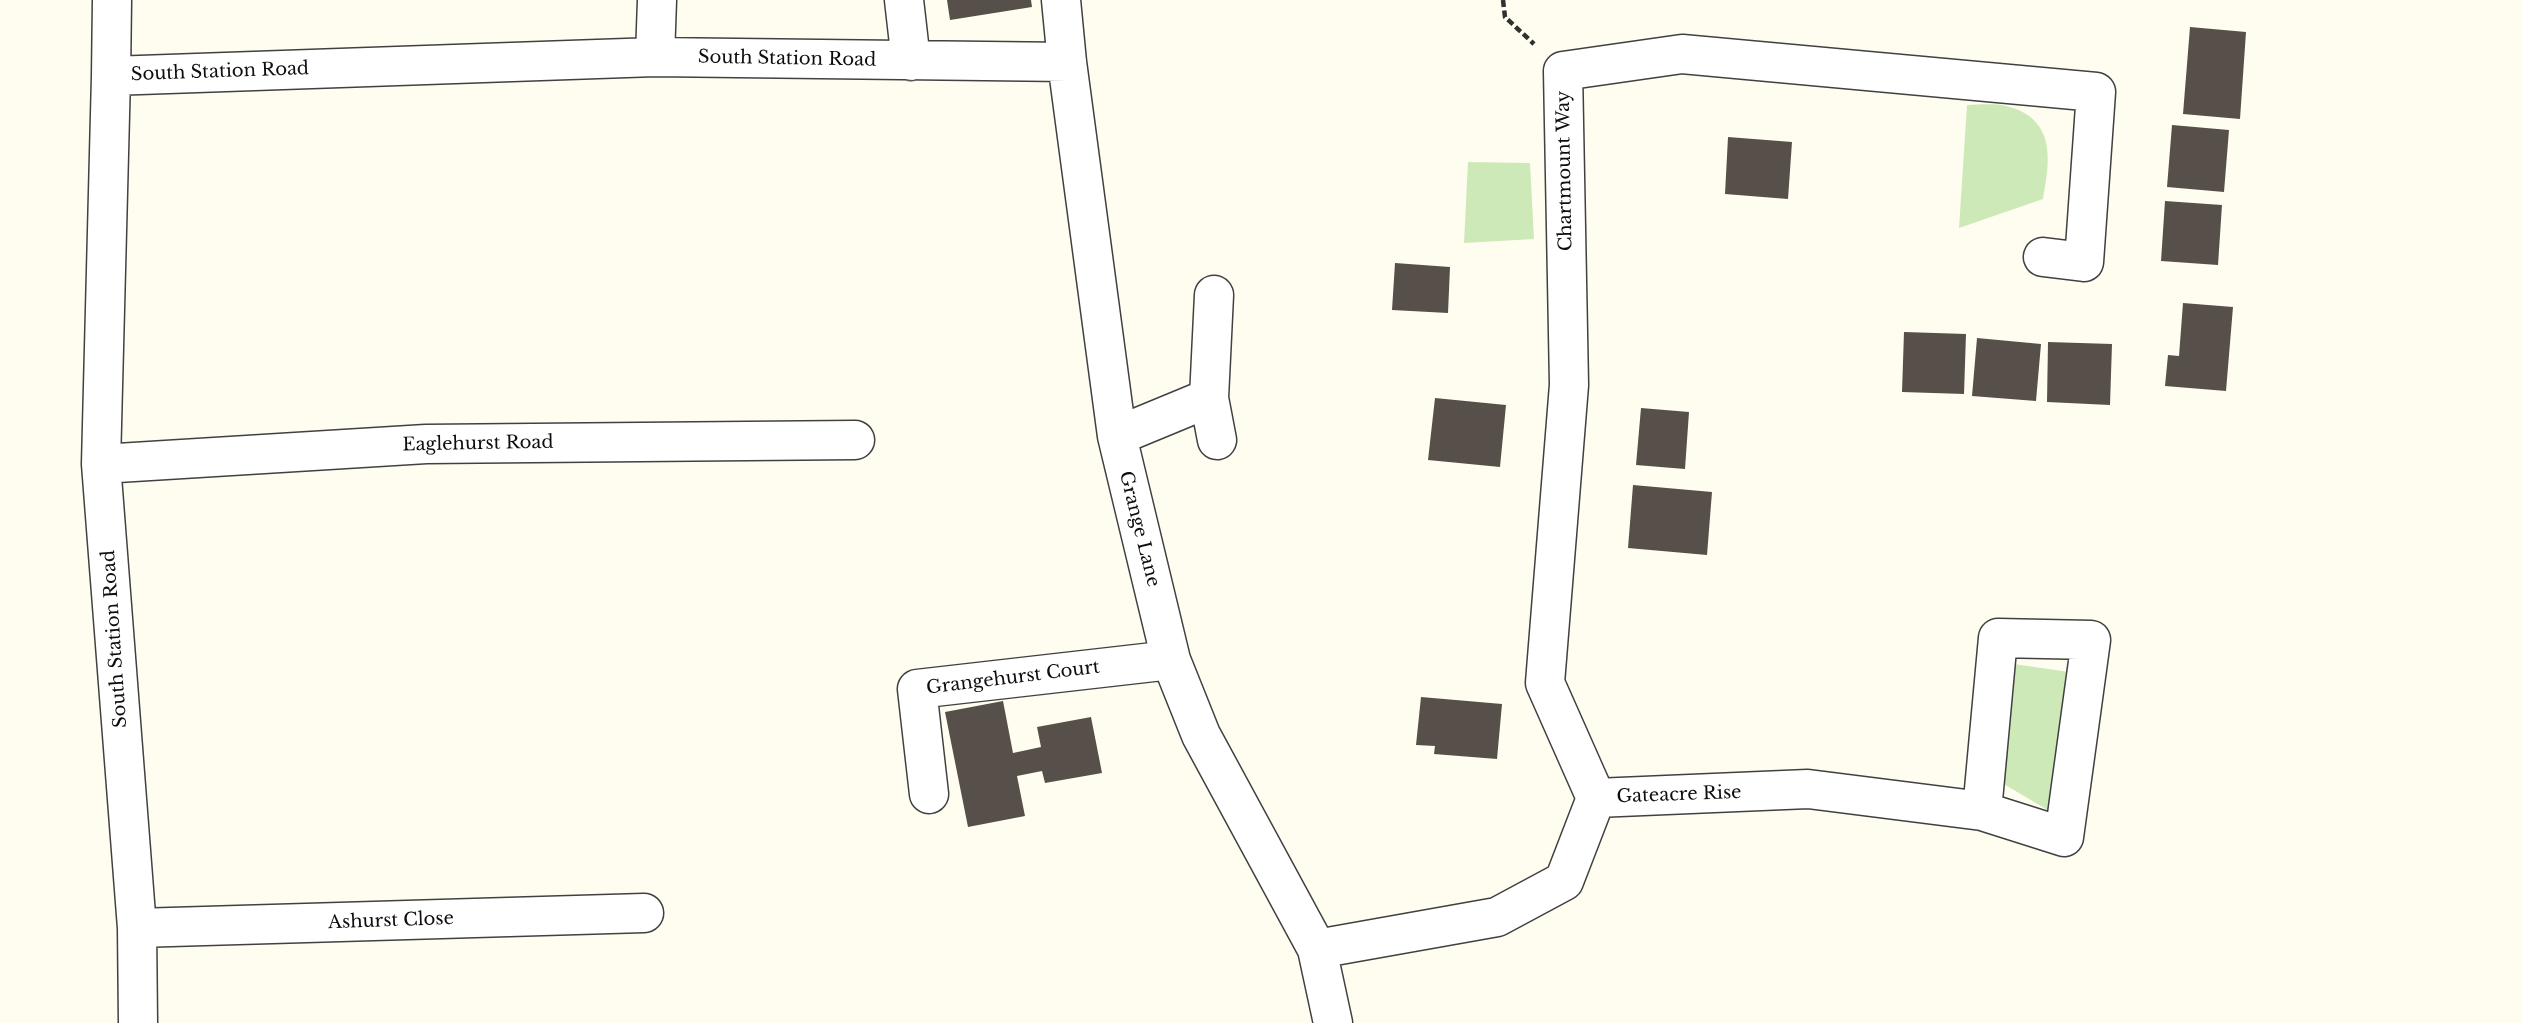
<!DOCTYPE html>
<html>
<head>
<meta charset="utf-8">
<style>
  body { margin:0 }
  canvas { display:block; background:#fffdef }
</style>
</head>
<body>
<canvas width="2522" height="1023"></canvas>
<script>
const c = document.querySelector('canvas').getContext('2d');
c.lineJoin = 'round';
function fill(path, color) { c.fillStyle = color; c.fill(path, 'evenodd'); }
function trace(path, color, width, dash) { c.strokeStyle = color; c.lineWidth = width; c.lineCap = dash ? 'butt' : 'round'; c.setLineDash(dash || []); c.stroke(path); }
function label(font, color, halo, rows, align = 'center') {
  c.font = font + ' "Libre Baskerville",serif'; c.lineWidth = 7; c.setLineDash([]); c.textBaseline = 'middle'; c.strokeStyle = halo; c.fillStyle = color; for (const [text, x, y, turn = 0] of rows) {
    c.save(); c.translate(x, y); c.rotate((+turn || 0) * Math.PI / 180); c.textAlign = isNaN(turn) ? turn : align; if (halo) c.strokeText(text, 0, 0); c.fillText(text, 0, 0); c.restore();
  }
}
const green = new Path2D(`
  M 1967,105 C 1979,105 1994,103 2006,106 C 2055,118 2051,158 2043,199 L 1959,228 Z
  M 1468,162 L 1530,163 L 1534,239 L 1464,243 Z
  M 2014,664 L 2069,672 L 2051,812 L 2002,783 Z`);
const building = new Path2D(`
  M 947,0 L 1031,0 L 1032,7 L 950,20 Z
  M 2190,27 L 2246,32 L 2240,119 L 2183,114 Z
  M 2172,125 L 2229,130 L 2224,192 L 2167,187 Z
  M 1728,137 L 1792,142 L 1788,199 L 1725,194 Z
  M 2165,201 L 2222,205 L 2218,265 L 2161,261 Z
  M 1395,263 L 1450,267 L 1448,313 L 1392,310 Z
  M 2183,303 L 2233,307 L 2226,391 L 2165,386 L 2168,355 L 2179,356 Z
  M 1904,332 L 1966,334 L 1964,394 L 1902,392 Z
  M 1977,338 L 2041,344 L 2036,401 L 1972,396 Z
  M 2048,342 L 2112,344 L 2110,405 L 2047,402 Z
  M 1435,398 L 1506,405 L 1500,467 L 1428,460 Z
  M 1641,408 L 1689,412 L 1685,469 L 1636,465 Z
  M 1633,485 L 1712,492 L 1707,555 L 1628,548 Z
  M 1421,697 L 1502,704 L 1497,759 L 1434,754 L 1435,746 L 1416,745 Z
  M 1003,701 L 1013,753 L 1041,747 L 1037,727 L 1091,717 L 1102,773 L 1045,783 L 1042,771 L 1017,776 L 1025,816 L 968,827 L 945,712 Z`);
const path = new Path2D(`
  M 1503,0 L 1505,17 L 1534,44`);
const minor = new Path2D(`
  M 904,0 L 911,61
  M 1061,0 L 1067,62 L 1117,436 L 1171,660 L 1201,735 L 1317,949 L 1333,1023
  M 655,57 L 657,0
  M 111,76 L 112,0
  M 1214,295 L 1209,398 L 1217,440
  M 1117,436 L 1209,398
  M 101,464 L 426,444 L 855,440
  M 929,794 L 917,689 L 1171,660
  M 1596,798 L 1545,683 L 1569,385 L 1563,71 L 1682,54 L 2096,92 L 2084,262 L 2043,257
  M 137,928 L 644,913
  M 1317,949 L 1497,917 L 1564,881 L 1596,798 L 1808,789 L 1982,811 L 2064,837 L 2091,640 L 1998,638 L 1982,811
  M 138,1023 L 137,928 L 101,464 L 111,76 L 655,57 L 1067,62`);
const streetNames = [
  ["South Station Road",787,59,1],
  ["South Station Road",220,72,-2],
  ["Chartmount Way",1565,171,-91],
  ["Eaglehurst Road",478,444,-1],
  ["Grange Lane",1139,529,76],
  ["South Station Road",115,639,-94],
  ["Grangehurst Court",1013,678,-7],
  ["Gateacre Rise",1679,795,-2],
  ["Ashurst Close",391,921,-2]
];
fill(green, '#cee9b8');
fill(building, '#57504a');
trace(minor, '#414141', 41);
trace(path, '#303030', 4.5, [7, 3.5]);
trace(minor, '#fff', 38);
label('18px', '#0e0e0e', '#fff', streetNames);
</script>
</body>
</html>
